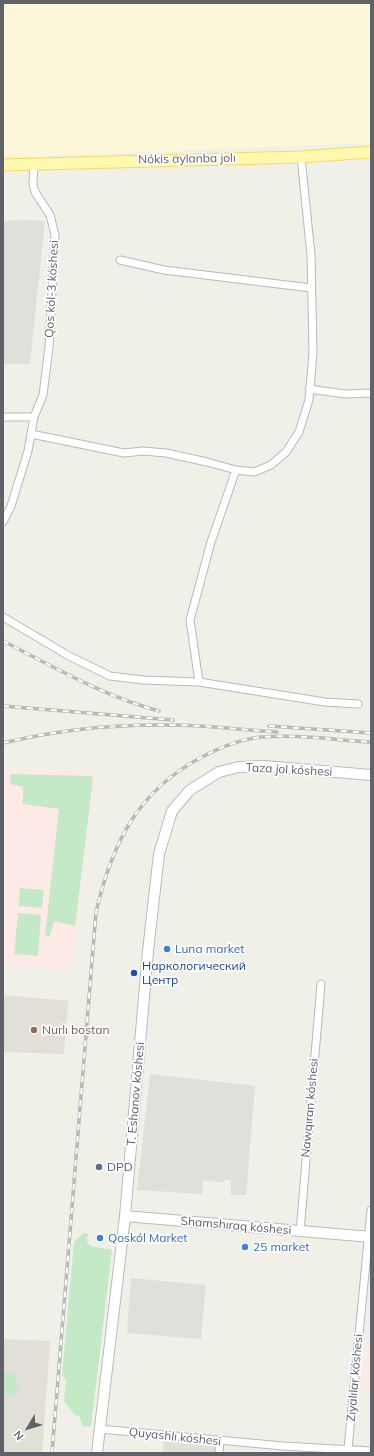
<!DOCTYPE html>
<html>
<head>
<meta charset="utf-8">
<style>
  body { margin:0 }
  #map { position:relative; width:374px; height:1456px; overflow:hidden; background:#f1f0e8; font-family:Mulish,sans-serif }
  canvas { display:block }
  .frame { position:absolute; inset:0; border:4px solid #5f6268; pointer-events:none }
  .north { position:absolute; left:8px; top:1408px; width:40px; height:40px; -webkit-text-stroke:3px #fff; paint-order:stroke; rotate:232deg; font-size:11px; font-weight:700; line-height:16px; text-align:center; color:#5f6268 }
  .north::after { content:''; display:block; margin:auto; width:14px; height:18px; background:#5f6268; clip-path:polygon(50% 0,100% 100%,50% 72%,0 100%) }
</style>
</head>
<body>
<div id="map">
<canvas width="374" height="1456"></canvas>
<div class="frame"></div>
<div class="north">N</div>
</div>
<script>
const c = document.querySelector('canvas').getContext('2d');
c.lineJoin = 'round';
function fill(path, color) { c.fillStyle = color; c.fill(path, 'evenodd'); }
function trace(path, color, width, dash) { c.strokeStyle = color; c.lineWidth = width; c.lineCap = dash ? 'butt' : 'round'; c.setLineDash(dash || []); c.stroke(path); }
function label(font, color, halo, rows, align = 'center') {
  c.font = font + ' Mulish,sans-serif'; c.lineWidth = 3.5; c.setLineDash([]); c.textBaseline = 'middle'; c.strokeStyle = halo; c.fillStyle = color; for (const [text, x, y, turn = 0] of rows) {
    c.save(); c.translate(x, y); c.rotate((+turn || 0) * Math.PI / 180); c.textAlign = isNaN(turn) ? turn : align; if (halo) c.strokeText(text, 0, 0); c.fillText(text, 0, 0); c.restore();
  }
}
const industrial = new Path2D(`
  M 27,220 L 45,221 L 30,364 L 3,364 L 3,221 Z
  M 150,1074 L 255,1086 L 246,1195 L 231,1195 L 231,1180 L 224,1180 L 224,1182 L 203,1181 L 202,1194 L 137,1190 Z
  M 131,1278 L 206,1285 L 201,1339 L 127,1333 Z`);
const education = new Path2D(`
  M 3,995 L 68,1001 L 64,1054 L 3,1052 Z
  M 3,1339 L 50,1341 L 42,1453 L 3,1453 Z
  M 164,1441 L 215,1445 L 215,1453 L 163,1453 Z`);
const medical = new Path2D(`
  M 10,769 L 92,773 L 96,778 L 71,971 L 3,963 L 3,770 Z
  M 371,1313 L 371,1391 L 363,1390 Z`);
const green = new Path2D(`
  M 11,774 L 91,776 L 93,779 L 75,926 L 54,921 L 50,936 L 45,936 L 59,809 L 23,804 L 23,787 L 10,784 Z
  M 20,888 L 44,890 L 42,908 L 19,906 Z
  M 18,913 L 41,915 L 38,956 L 14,954 Z
  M 84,1233 L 88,1234 L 87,1241 L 90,1246 L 112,1250 L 91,1427 L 82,1426 L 80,1417 L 75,1415 L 64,1401 L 66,1380 L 62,1375 L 74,1242 Z
  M 4,1373 L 17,1374 L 16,1395 L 3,1394 Z`);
const sand = new Path2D(`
  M 3,3 L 371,3 L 371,143 L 3,158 Z`);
const street = new Path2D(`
  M 120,260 L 164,270 L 311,288
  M 309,389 L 345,394 L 371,393
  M 3,417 L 34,417
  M 31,434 L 124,453 L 143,451 L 166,453 L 207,462 L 236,470 L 254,472 L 271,465 L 286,452 L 299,432 L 309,400 L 313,353 L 311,255 L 301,157
  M 3,522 L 11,506 L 28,451 L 34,417 L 43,395 L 49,347 L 55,235 L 50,215 L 35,192 L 33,184 L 34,163
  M 3,617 L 69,656 L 110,676 L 143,680 L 199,682 L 325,702 L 358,704
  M 199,682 L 190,620 L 211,542 L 236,470
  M 300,1232 L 321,984
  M 100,1429 L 283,1446 L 371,1451
  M 348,1449 L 371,1210
  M 219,1453 L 220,1441`);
const secondary = new Path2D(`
  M 125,1216 L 371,1237
  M 97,1453 L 125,1216 L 148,951 L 159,854 L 172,811 L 190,790 L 219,772 L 239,767 L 264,766 L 371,775`);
const primary = new Path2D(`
  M 3,165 L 301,157 L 371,152`);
const rail = new Path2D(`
  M 3,641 C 54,667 103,696 159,711
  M 3,706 L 173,720
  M 269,726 L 371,733
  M 3,743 C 57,730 115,724 170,725 C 206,725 242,730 277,732
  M 52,1453 L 96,912 C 112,844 137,791 202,757 C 221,747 240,739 262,737 C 297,734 335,740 371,742`);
const markers = [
  [167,949,4,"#3f7fe0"],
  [134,973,4,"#1a4fb4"],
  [34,1030,4,"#8d6e63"],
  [99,1167,4,"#5c6f8a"],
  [100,1238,4,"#3f7fe0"],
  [245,1247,4,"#3f7fe0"]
];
const streetNames = [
  ["Nókis aylanba jolı",187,159,-1],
  ["Qos kól-3 kóshesi",52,289,-87],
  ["Taza jol kóshesi",289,770,3],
  ["T. Eshanov kóshesi",136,1094,-85],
  ["Nawqıran kóshesi",310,1108,-85],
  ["Shamshıraq kóshesi",236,1226,5],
  ["Zıyalılar kóshesi",355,1378,-85],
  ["Quyashlı kóshesi",175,1437,6]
];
const shopNames = [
  ["Luna market",175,949],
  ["Qoskól Market",108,1238],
  ["25 market",253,1247]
];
const transitNames = [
  ["Наркологический",142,966],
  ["Центр",142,980]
];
const educationNames = [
  ["Nurlı bostan",42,1030]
];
const serviceNames = [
  ["DPD",107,1167]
];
fill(industrial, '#e0dfda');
fill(education, '#e1dfd6');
fill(medical, '#fde9e5');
fill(green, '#c4e9c7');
fill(sand, '#fcf7d8');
trace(street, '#b8b9be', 9);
trace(secondary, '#b9bbc1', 12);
trace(primary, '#f8da5a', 13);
trace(street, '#fff', 7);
trace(secondary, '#fff', 10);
trace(primary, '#fff9af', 11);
trace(rail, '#b8b9b9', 3.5);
trace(rail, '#fff', 2, [6]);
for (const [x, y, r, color] of markers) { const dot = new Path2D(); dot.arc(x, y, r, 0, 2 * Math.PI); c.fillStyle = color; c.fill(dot); trace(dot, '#fff', 1.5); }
label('12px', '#5f6268', '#fff', streetNames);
label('12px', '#366cbe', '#fff', shopNames, 'left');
label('12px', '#164399', '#fff', transitNames, 'left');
label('12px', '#785e54', '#fff', educationNames, 'left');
label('12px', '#4e5e75', '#fff', serviceNames, 'left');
</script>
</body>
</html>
